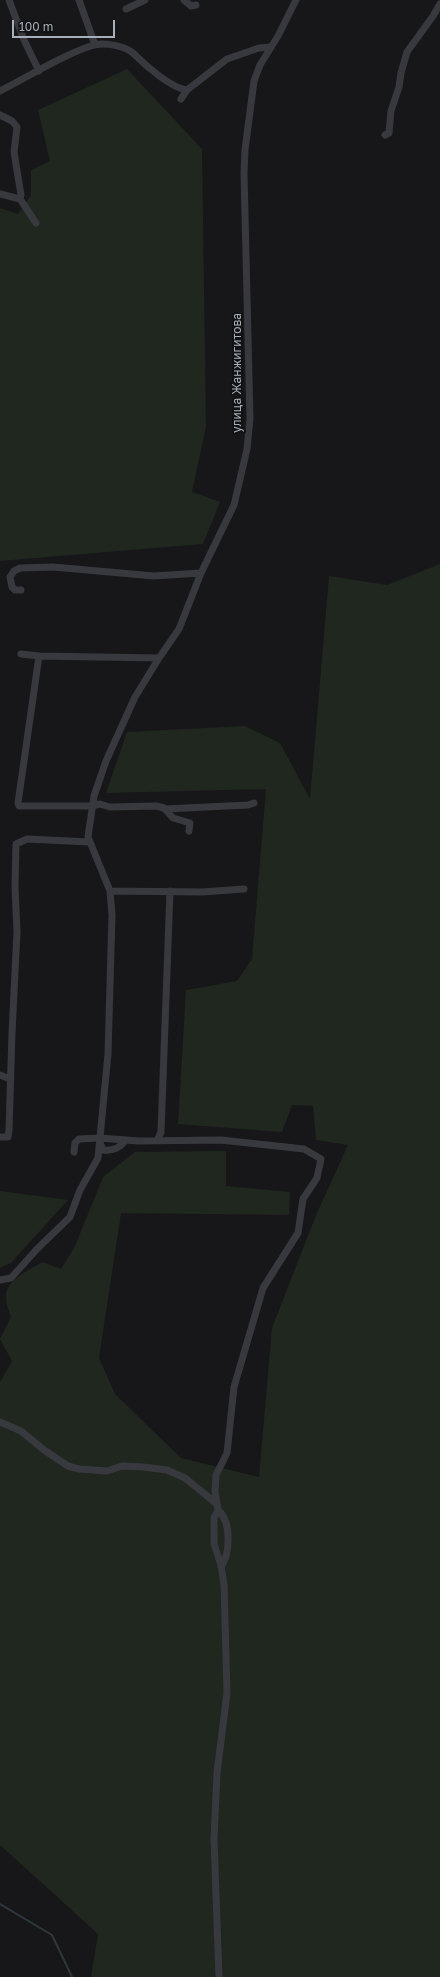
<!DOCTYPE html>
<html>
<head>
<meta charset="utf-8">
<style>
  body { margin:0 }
  #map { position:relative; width:440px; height:1977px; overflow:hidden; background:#171719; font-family:"Golos Text",sans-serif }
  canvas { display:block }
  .scale { position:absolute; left:12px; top:20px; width:103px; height:18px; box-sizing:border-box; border:2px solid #a9afb9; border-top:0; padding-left:5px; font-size:12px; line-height:14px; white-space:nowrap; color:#a9afb9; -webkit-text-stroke:3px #121214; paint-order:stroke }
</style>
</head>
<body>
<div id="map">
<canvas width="440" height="1977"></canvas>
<div class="scale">100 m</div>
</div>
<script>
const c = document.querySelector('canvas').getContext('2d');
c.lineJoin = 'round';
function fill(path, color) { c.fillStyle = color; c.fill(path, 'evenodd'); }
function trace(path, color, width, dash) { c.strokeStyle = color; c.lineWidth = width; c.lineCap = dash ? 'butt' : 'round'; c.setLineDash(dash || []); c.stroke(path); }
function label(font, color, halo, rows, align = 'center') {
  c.font = font + ' "Golos Text",sans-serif'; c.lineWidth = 4; c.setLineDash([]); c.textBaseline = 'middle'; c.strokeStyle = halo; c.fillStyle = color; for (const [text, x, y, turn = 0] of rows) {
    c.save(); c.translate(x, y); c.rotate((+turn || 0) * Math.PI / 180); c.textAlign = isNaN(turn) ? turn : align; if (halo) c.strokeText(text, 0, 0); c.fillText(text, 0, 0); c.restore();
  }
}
const green = new Path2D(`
  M 127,69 L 202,149 L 206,427 L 192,492 L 220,502 L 203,544 L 0,561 L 0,208 L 18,214 L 31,195 L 31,170 L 50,161 L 38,110 Z
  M 440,564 L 440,1977 L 91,1977 L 98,1934 L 0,1845 L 0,1382 L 12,1361 L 0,1339 L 11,1317 C 9,1311 6,1304 6,1298 C 4,1281 30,1269 43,1262 L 61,1269 L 75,1246 L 103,1177 L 135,1152 L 226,1151 L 226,1186 L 290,1192 L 289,1215 L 121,1213 L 99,1358 L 115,1394 L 181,1458 L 259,1477 L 272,1328 L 316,1215 L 348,1145 L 316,1140 L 313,1106 L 292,1105 L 282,1132 L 178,1124 L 186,990 L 237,981 L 252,959 L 266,789 L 106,793 L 127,732 L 245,726 L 280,743 L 310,799 L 329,576 L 387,585 Z
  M 0,1191 L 68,1200 L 11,1263 L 0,1268 Z`);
const stream = new Path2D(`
  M 0,1904 L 52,1935 L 72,1977`);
const minor = new Path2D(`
  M 9,0 L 24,40 L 39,71
  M 79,0 L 95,45
  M 184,0 L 191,6 L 196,5
  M 126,9 L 145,0
  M 0,91 C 28,77 64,54 94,45 C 105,42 126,46 134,54 C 146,66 171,88 187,90 L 227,59 L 259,48 L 271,47
  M 181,99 L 187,90
  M 0,115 L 12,121 L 17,127 L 14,152 L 21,195 L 20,199 L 0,194
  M 385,135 L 389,133 L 391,111 L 399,87 L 401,73 L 407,52 L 433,16 L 440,4
  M 20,199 L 36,223
  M 21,590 L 15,590 L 12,587 L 10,577 L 14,571 L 20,568 L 53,567 L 154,576 L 201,573
  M 21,654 L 39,656
  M 159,658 L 39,656 L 18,803 L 19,806 L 92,806 L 100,804 L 110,807 L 156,806 L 164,808 L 173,818 L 190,823 L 189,831
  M 165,809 L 248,805 L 254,803
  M 110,891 L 202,892 L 244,889
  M 0,1075 L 10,1079
  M 0,1137 L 8,1137 L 9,1130 L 12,1033 L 17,932 L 15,887 L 16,844 L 27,839 L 89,842
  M 157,1141 L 161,1132 L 170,891
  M 100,1143 L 103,1150 C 112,1151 119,1149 125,1141
  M 74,1152 L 75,1143 L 79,1139 L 100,1138 L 139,1141 L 221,1140 L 304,1149 L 321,1159 L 317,1178 L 303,1199 L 298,1233 L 263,1288 L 234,1387 L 227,1453 L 216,1475 L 215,1491 L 218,1510 L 214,1518 L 214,1544 L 221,1565 L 224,1585 L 227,1693 L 217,1773 L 214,1839 L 219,1977
  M 0,1280 L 11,1278 L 37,1249 L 70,1217 L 80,1190 L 98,1158 L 108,1054 L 112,915 L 110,891 L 88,837 L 94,796 L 106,761 L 135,697 L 159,658 L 179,629 L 201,573 L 234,505 L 247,449 L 250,419 L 244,173 L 245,150 L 254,81 L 260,65 L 278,36 L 296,0
  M 0,1422 L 21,1431 L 44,1450 L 68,1466 L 79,1469 L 107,1471 L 122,1466 L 143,1467 L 167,1470 L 185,1478 L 217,1504
  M 218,1510 C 232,1522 230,1554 221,1567`);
const streetNames = [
  ["улица Жанжигитова",237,373,-90]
];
fill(green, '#1f271f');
trace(stream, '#2d373d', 2);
trace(minor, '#38393e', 7);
label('12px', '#a9afb9', '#121214', streetNames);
</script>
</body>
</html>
